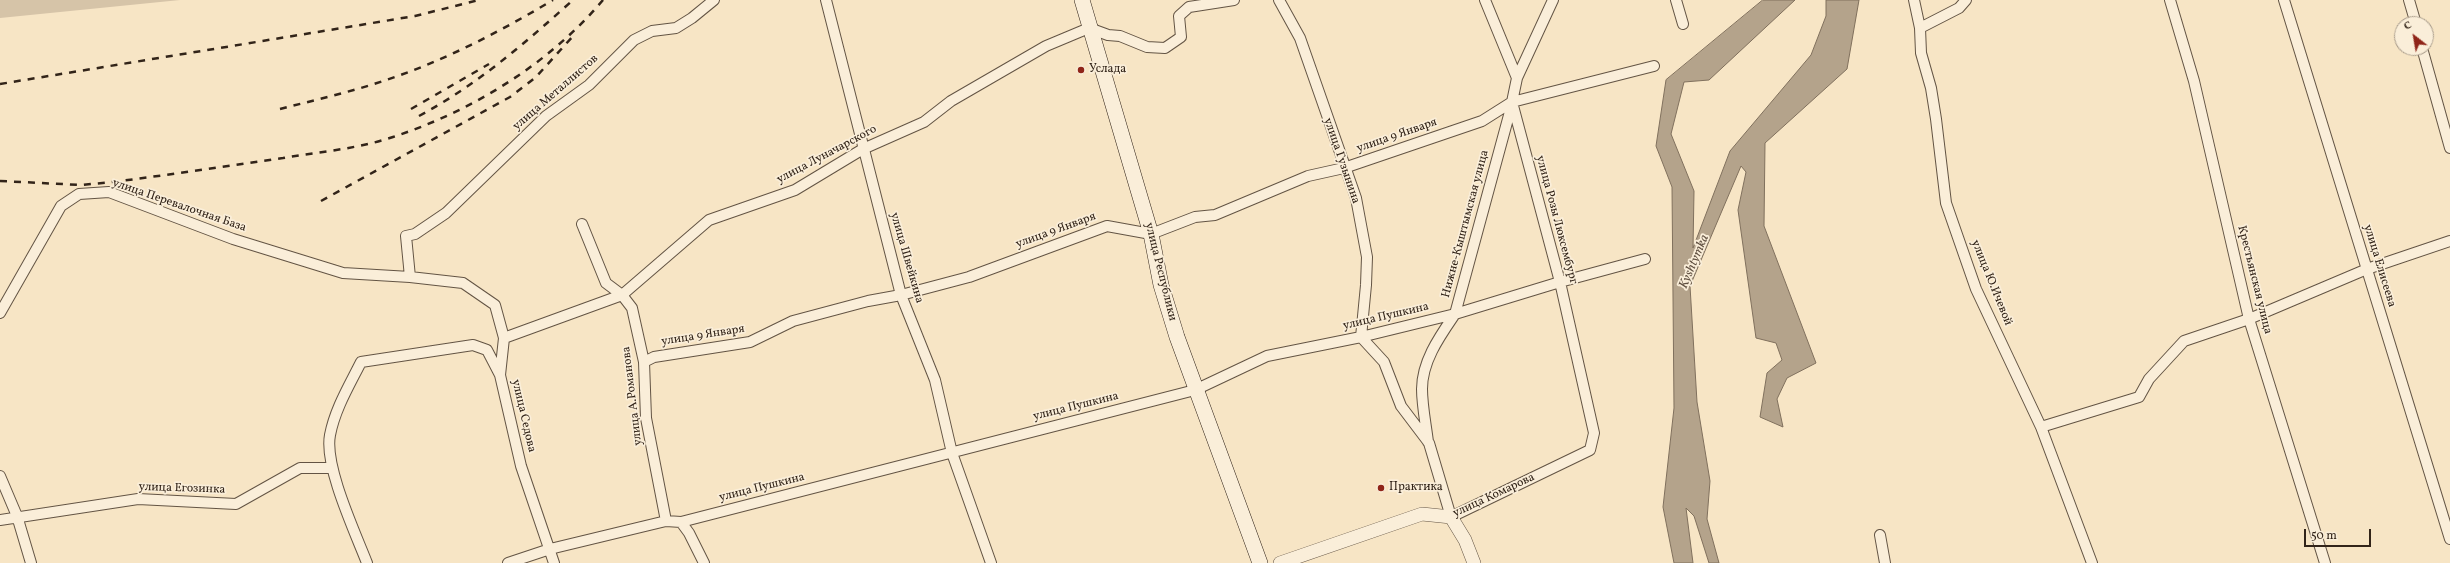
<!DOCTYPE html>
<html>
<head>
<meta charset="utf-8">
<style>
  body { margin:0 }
  #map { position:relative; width:2450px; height:563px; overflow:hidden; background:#f7e5c5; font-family:Vollkorn,serif }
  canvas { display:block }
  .north { position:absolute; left:2394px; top:16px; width:40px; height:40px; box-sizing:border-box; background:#faeed9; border:1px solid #aa9d8c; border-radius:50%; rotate:329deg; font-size:11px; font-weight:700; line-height:16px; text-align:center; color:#322419 }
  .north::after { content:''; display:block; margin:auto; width:14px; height:18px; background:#8f2418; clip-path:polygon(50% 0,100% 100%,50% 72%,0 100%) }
  .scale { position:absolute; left:2304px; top:529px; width:67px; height:18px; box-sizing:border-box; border:2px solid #322419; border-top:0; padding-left:5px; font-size:12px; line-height:14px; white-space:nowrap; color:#322419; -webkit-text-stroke:3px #faeed9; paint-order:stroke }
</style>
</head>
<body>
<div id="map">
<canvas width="2450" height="563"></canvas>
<div class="north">С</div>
<div class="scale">50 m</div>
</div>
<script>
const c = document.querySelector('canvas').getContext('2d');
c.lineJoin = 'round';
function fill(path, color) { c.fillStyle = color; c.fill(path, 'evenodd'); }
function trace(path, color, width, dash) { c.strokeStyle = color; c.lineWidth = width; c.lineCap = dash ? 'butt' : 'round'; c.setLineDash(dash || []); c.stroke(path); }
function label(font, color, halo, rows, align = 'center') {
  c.font = font + ' Vollkorn,serif'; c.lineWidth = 3.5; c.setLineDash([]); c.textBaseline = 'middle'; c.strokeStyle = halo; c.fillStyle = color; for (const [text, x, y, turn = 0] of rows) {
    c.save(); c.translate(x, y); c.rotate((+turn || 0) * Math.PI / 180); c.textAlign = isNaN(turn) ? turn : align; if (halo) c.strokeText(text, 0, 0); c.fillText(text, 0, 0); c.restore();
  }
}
const green = new Path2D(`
  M 0,0 L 180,0 L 0,18 Z`);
const water = new Path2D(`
  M 1763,0 L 1795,0 L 1709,80 L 1684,82 L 1671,134 L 1694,191 L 1693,248 L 1730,151 L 1811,55 L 1826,16 L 1826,0 L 1859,0 L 1847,69 L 1765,143 L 1764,226 L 1816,363 L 1787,378 L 1777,399 L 1783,427 L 1760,417 L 1767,373 L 1782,360 L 1776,343 L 1756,338 L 1738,210 L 1746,172 L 1741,166 L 1690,286 L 1697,402 L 1710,481 L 1707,519 L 1719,563 L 1709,563 L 1694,516 L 1686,508 L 1693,563 L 1674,563 L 1663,507 L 1674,408 L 1672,187 L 1656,146 L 1666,80 Z`);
const minor = new Path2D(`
  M 826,0 L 901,295 L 935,380 L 952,453 L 991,563
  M 1279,0 L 1300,38 L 1356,198 L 1367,257 L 1366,285 L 1361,337 L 1384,362 L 1401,406 L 1429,443 L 1451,517 L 1590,450 L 1594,433 L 1560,282 L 1512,102 L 1517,78 L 1485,0
  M 1676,0 L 1683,24
  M 1914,0 L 1920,28 L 1921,53 L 1931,88 L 1936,119 L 1946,203 L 1976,289 L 2041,427 L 2092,563
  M 2170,0 L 2194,81 L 2249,319 L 2325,563
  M 2284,0 L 2450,539
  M 2409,0 L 2416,24
  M 1920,28 L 1959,8 L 1966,0
  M 2422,48 L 2450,148
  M 1517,78 L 1553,0
  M 582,224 L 606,283 L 622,295 L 632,308 L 644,362 L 646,418 L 666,521
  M 0,313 L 61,206 L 79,194 L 109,192 L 233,239 L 343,273 L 410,277
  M 504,338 L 622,295 L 709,220 L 795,190 L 863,149 L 924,122 L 951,101 L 1046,46 L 1089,28 L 1108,35 L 1120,36 L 1147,47 L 1165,48 L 1181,37 L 1179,16 L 1189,7 L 1234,0
  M 644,362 L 654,357 L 750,342 L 793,321 L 868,301 L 901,295 L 969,277 L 1107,226 L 1151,234 L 1195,217 L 1215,215 L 1308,176 L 1344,168 L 1482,121 L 1512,102 L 1654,66
  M 2041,427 L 2139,397 L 2149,379 L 2184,341 L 2249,319 L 2367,269 L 2450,241
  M 1428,442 C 1426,425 1422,406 1422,389 C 1422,361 1440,336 1455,314 L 1512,104
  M 0,476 L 17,516 L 31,563
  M 0,520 L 138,499 L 236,504 L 300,468 L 332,468
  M 681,522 L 689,533 L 704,563
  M 1880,535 L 1885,563
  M 367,563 C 355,532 324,466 330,435 C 335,409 349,386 361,362 L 473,345 L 487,350 L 500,375
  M 508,563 L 550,549 L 666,521 L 681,522 L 1195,390 L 1267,356 L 1361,337 L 1455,314 L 1560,282 L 1645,259
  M 554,563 L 521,466 L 500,375 L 504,338 L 495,305 L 463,283 L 410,277 L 406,236 L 415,234 L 446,213 L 546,116 L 589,85 L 634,40 L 652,31 L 676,28 L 692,18 L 714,0`);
const tertiary = new Path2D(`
  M 1280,563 L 1422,514 L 1451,517 L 1465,540 L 1474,563`);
const secondary = new Path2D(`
  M 1082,0 L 1151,234 L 1161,285 L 1177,337 L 1260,563`);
const rail = new Path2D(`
  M 0,84 L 415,16 L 479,0
  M 280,109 C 315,100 351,92 386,80 C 444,61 501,31 553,0
  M 411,109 L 489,64
  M 419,116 C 477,85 525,43 573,0
  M 0,181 L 82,185 L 112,182 C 169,175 226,166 283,158 C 319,152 357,149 393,137 C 472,111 549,64 603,0
  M 321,201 L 510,97 L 536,77 L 574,35`);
const markers = [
  [1081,70,4,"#8f2418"],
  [1381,488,4,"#8f2418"]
];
const poiNames = [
  ["Услада",1089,70],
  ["Практика",1389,488]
];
const streetNames = [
  ["улица Металлистов",556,93,-41],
  ["улица 9 Января",1397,136,-19],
  ["улица Луначарского",827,155,-28],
  ["улица Гузынина",1341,161,71],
  ["улица Перевалочная База",179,206,19],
  ["улица Розы Люксембург",1556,220,75],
  ["Нижне-Кыштымская улица",1466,224,-75],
  ["улица 9 Января",1056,231,-20],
  ["улица Швейкина",906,258,74],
  ["улица Елисеева",2379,266,73],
  ["улица Республики",1160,272,76],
  ["Крестьянская улица",2254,280,76],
  ["улица Ю.Ичевой",1991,283,68],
  ["улица Пушкина",1386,317,-13],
  ["улица 9 Января",703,336,-9],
  ["улица А.Романова",633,396,-97],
  ["улица Пушкина",1076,407,-14],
  ["улица Седова",523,416,77],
  ["улица Пушкина",762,488,-14],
  ["улица Егозинка",182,489,2],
  ["улица Комарова",1494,496,-25]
];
const waterNames = [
  ["Kyshtymka",1695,262,-67]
];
fill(green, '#d6c4a8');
fill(water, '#b4a38b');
trace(water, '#80705d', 1);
trace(minor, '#635444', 12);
trace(tertiary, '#635444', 14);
trace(secondary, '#322419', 16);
trace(minor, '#faeed9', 10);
trace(tertiary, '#faeed9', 13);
trace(secondary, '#faeed9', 15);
trace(rail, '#322419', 2.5, [7, 7]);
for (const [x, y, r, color] of markers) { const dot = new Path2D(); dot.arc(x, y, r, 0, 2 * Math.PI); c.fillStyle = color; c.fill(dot); trace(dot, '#faeed9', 1.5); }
label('12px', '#322419', '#faeed9', poiNames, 'left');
label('12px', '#322419', '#faeed9', streetNames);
label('italic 13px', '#605041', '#faeed9', waterNames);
</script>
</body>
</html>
